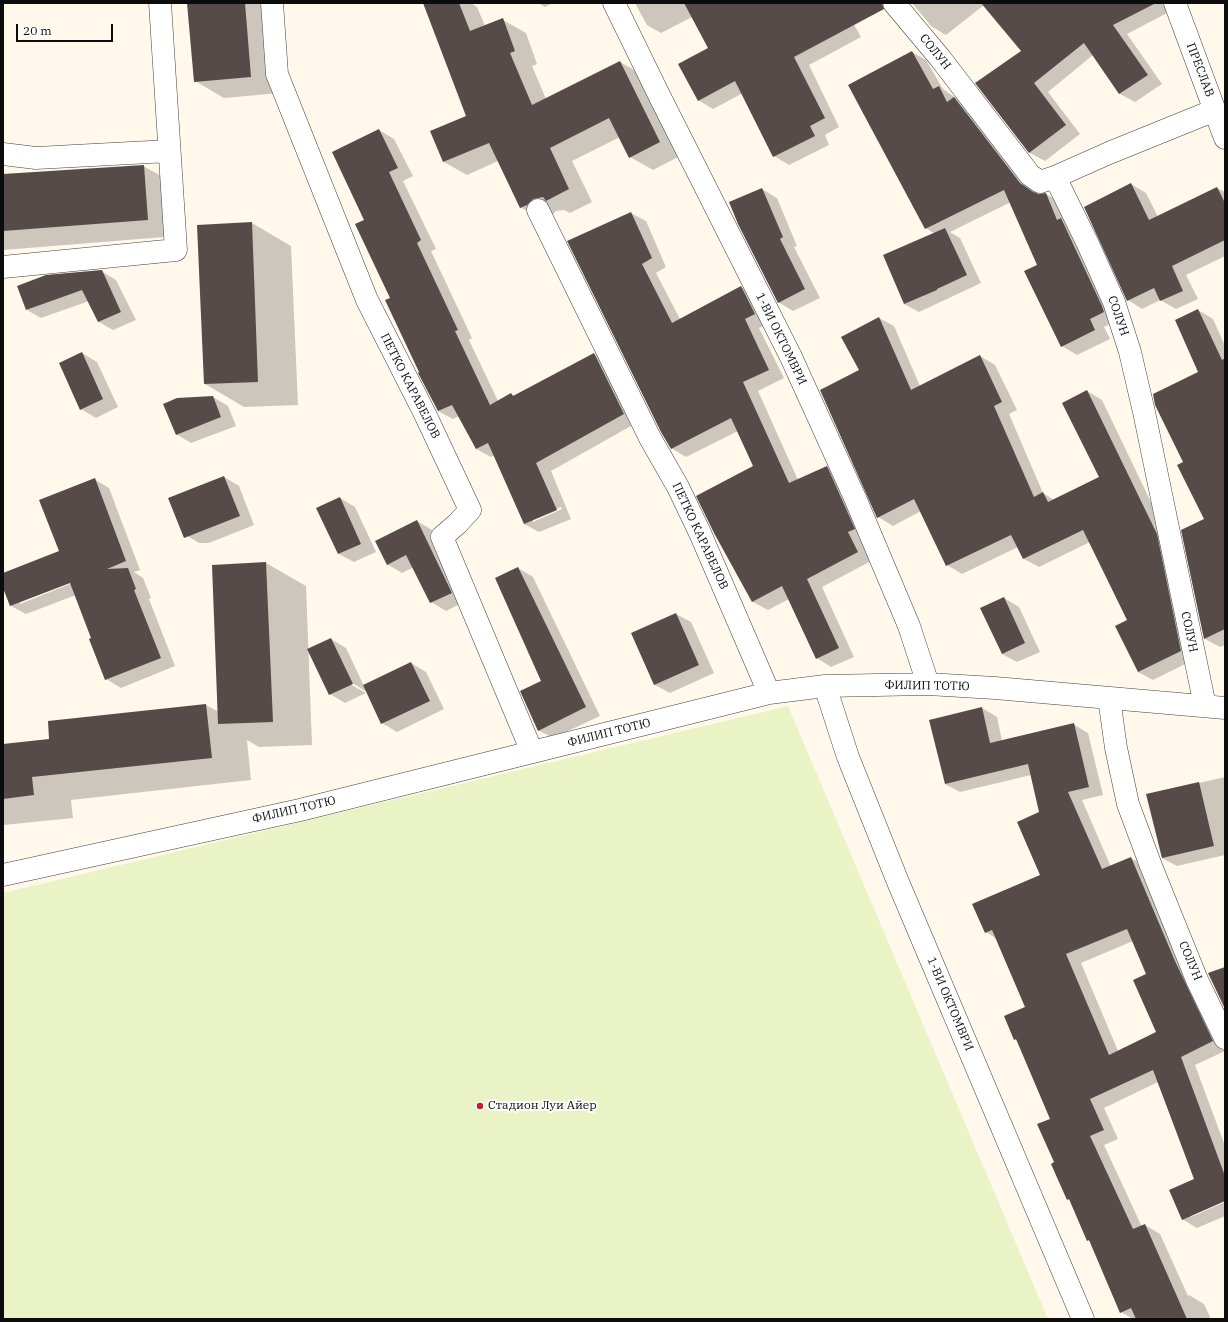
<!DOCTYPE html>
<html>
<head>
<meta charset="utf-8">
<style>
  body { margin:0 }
  #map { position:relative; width:1228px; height:1322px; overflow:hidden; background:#fff8eb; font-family:"IBM Plex Serif",serif }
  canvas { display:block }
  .frame { position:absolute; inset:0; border:4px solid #0c0c0c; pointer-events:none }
  .scale { position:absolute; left:16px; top:24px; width:97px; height:18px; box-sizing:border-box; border:2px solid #0c0c0c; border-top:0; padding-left:5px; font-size:12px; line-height:14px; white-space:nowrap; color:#0c0c0c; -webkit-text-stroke:3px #fff; paint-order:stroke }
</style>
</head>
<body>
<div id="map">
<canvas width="1228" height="1322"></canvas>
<div class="frame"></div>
<div class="scale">20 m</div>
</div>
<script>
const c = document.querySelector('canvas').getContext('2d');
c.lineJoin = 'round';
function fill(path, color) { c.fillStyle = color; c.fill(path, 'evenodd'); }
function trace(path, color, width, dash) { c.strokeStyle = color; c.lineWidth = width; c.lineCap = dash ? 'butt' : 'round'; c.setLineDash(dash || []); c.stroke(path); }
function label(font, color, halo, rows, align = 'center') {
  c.font = font + ' "IBM Plex Serif",serif'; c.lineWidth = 4; c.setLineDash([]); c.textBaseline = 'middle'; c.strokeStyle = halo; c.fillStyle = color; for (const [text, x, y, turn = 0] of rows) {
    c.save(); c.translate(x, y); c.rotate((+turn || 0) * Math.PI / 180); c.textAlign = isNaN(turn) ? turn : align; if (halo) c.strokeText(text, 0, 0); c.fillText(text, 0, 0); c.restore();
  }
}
const pitch = new Path2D(`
  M 788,706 L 1048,1319 L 3,1319 L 3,893 Z`);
const shadow = new Path2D(`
  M 188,3 L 272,3 L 280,93 L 224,98 L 195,81 Z
  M 429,3 L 471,3 L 477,7 L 485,26 L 503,20 L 526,33 L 537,64 L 532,66 L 546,99 L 620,62 L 643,75 L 682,155 L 653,170 L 630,157 L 620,137 L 572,161 L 592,202 L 570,213 L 564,210 L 556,211 L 550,217 L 543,220 L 520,207 L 498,161 L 467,175 L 444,162 L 467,116 Z
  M 538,3 L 553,3 L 545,7 Z
  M 635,3 L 842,3 L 861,37 L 809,65 L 839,127 L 825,135 L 829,145 L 789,165 L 774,156 L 743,93 L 713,109 L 698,100 L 709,48 L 692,17 L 661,33 L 647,25 Z
  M 912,3 L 1164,3 L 1169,12 L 1127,34 L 1162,84 L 1135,102 L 1120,94 L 1093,55 L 1048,92 L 1080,134 L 1045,161 L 1030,153 L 976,83 L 1023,51 L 984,5 L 946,35 L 931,26 Z
  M 912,52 L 926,60 L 943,89 L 969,107 L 1038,195 L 1046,194 L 1061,203 L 1118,320 L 1104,327 L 1110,339 L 1077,355 L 1062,346 L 1038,265 L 1011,202 L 950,232 L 960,238 L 981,283 L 919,312 L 904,304 L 935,234 L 926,228 Z
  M 379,130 L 394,139 L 413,176 L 403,181 L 436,249 L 431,251 L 472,338 L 469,340 L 498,401 L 511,394 L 515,396 L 594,354 L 609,363 L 638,422 L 551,471 L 571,519 L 539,532 L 524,524 L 495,455 L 491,457 L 476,449 L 459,416 L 453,419 L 438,411 L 421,373 L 391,299 L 365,220 ZM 561,507 L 562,509 L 533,522 L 533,519 Z
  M 143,166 L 172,182 L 177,236 L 3,250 L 3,175 Z
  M 1131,184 L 1146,193 L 1158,217 L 1217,188 L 1225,192 L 1225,256 L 1186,275 L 1198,299 L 1176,309 L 1160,300 L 1142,309 L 1128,300 Z
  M 762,189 L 777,198 L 797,246 L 794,247 L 820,298 L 793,311 L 778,302 Z
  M 631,213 L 646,221 L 666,267 L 656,273 L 680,319 L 741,287 L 756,295 L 770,323 L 759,328 L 784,378 L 758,391 L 798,480 L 827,467 L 842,476 L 873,560 L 822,587 L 854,657 L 831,667 L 817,658 L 789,599 L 768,610 L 753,602 L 715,533 L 755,466 L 738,431 L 686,457 L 671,448 Z
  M 252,223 L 291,246 L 298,405 L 244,407 L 205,384 Z
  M 101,271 L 116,280 L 136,320 L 113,330 L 99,322 L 89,301 L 41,318 L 27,310 Z
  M 1198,310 L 1213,319 L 1225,346 L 1225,645 L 1220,647 L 1205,639 L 1182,531 L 1205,520 L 1184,462 L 1200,372 Z
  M 879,318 L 894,326 L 920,386 L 980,356 L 995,365 L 1017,410 L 1009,414 L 1043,493 L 1054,500 L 1100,478 L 1087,391 L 1102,400 L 1171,544 L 1195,659 L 1153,680 L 1138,672 L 1128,621 L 1090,542 L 1039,567 L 1024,559 L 1018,547 L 962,574 L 947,565 L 921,511 L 893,526 L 878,517 L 861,370 Z
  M 82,353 L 97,362 L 118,407 L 96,418 L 81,409 Z
  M 213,397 L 228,406 L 236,426 L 191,443 L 176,434 Z
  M 224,477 L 239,486 L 254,525 L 209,543 L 199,543 L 184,534 Z
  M 94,479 L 109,488 L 140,570 L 134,572 L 143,578 L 151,598 L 149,599 L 175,666 L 121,688 L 106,679 L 92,639 L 76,595 L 26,614 L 11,606 L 3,585 L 3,574 L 60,552 ZM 74,580 L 75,582 L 20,604 L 20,602 Z
  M 340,498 L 355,507 L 376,552 L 354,562 L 339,554 L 318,508 Z
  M 417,521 L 432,530 L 466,601 L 446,611 L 431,602 L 414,567 L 402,573 L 387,564 Z
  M 266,563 L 306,586 L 312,745 L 259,747 L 247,740 L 251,780 L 71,800 L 73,818 L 3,825 L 3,745 L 51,740 L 206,705 L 219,712 L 213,566 Z
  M 518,568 L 533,577 L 600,716 L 553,738 L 538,730 L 542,682 Z
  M 1004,598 L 1019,607 L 1040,652 L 1017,662 L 1002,654 Z
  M 676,614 L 691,622 L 714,673 L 670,693 L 655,685 L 632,634 Z
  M 331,639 L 346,648 L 364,686 L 411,663 L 426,672 L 444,709 L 397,732 L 382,723 L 367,692 L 349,681 L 348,683 L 366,693 L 345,703 L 330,694 Z
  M 982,708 L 997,717 L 1002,741 L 1073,724 L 1088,733 L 1103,795 L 1082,800 L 1111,867 L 1131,858 L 1146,867 L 1225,1046 L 1225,1051 L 1195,1065 L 1225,1146 L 1225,1200 L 1191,1215 L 1191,1217 L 1225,1202 L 1225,1216 L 1197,1228 L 1182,1219 L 1195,1180 L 1158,1082 L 1104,1108 L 1118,1139 L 1104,1145 L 1142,1227 L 1145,1225 L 1160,1234 L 1188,1296 L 1189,1295 L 1204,1304 L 1211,1319 L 1133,1319 L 1121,1312 L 1091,1242 L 1088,1240 L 1071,1201 L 1068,1199 L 1055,1163 L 1052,1119 L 1018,1041 L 1014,1039 L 1027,1008 L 997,939 L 986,932 L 1041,875 L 1041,813 L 1031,775 L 960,792 L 945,784 ZM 1133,941 L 1147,975 L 1158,1033 L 1118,1051 L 1081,963 Z
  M 1225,777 L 1225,855 L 1177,866 L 1162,858 L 1147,795 Z`);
const building = new Path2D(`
  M 187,3 L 245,3 L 251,77 L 194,82 Z
  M 423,3 L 459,3 L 470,31 L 503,18 L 515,51 L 510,53 L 532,105 L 620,61 L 660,142 L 629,158 L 609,118 L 550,148 L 569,189 L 546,201 L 543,197 L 533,199 L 527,205 L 520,208 L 489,143 L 443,162 L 430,131 L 466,116 Z
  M 684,3 L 882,3 L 884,9 L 794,57 L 825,118 L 810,126 L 815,136 L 773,157 L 735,81 L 698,101 L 678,64 L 708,48 Z
  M 981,3 L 1156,3 L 1113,25 L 1148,75 L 1119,94 L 1084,43 L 1034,83 L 1066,125 L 1029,153 L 975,83 L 1021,51 Z
  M 912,51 L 933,89 L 939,86 L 947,102 L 954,97 L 1020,183 L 1033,192 L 1039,194 L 1046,193 L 1057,220 L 1061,218 L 1102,306 L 1104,312 L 1090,319 L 1095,330 L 1061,347 L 1024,271 L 1037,265 L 1004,190 L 925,229 L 848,85 Z
  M 379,129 L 398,168 L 389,172 L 421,240 L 417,243 L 458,330 L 455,331 L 490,405 L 511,393 L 513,396 L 594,353 L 624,414 L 536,463 L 557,510 L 524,524 L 488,443 L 476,449 L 452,405 L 438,411 L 418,373 L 419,372 L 385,300 L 390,298 L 355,224 L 364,220 L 332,152 Z
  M 144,165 L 148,220 L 3,231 L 3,174 Z
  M 1131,183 L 1149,220 L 1217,187 L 1225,203 L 1225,240 L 1172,266 L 1183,291 L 1160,301 L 1154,288 L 1127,301 L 1084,207 Z
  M 762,188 L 783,237 L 780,239 L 805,289 L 778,303 L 738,224 L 729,202 Z
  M 631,212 L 652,258 L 642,264 L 672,323 L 741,286 L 755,314 L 745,319 L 769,370 L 743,382 L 789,483 L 827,466 L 855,529 L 848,532 L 858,552 L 807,579 L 839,648 L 816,659 L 782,586 L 752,602 L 714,533 L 696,496 L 753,466 L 731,418 L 671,449 L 661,432 L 567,241 Z
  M 252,222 L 258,382 L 204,384 L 197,225 Z
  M 945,228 L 967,275 L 937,289 L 937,290 L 904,304 L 883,255 Z
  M 102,270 L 121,312 L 98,322 L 82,290 L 26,310 L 17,286 L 46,275 Z
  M 1198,309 L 1222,360 L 1225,358 L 1225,629 L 1204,639 L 1181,530 L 1204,519 L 1177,465 L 1183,462 L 1155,405 L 1153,394 L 1198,372 L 1175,320 Z
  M 879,317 L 911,390 L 980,355 L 1002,402 L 994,406 L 1034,497 L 1043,492 L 1048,502 L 1099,477 L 1062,403 L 1087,390 L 1157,534 L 1181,651 L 1138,672 L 1115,626 L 1127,620 L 1083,530 L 1023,559 L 1011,535 L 946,566 L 914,499 L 877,518 L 820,390 L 859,370 L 841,337 Z
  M 82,352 L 103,399 L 80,410 L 59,363 Z
  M 213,396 L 221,417 L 176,435 L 163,404 L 177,398 Z
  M 224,476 L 240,516 L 184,538 L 168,498 Z
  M 95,478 L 126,561 L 107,569 L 128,568 L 136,589 L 134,590 L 161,658 L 105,680 L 89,639 L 91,638 L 70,583 L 10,606 L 3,588 L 3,573 L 59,551 L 39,500 Z
  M 340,497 L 361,544 L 338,554 L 316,508 Z
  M 417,520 L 452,593 L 430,603 L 406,555 L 387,565 L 375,541 Z
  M 266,562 L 273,722 L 218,724 L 212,565 Z
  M 518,567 L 586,707 L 538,731 L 520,691 L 541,681 L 495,578 Z
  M 1004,597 L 1025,643 L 1002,654 L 980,608 Z
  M 676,613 L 699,665 L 654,685 L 631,633 Z
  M 331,638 L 353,684 L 329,695 L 307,649 Z
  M 411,662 L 430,701 L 381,724 L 363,685 Z
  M 206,704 L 212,758 L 32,777 L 34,795 L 3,799 L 3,744 L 49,739 L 48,721 Z
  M 982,707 L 990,743 L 1074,723 L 1089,787 L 1068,792 L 1102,869 L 1131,857 L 1175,961 L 1213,1041 L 1181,1057 L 1225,1176 L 1225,1201 L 1182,1220 L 1169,1190 L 1194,1179 L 1153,1070 L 1090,1099 L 1104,1130 L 1090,1136 L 1133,1229 L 1145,1224 L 1187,1319 L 1136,1319 L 1131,1308 L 1120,1313 L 1089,1240 L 1087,1241 L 1069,1199 L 1067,1200 L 1051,1164 L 1054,1162 L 1037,1124 L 1050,1119 L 1016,1039 L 1014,1040 L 1004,1016 L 1025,1007 L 992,930 L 985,933 L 972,904 L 1040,875 L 1017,822 L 1039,812 L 1028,764 L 945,784 L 929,720 ZM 1127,929 L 1146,974 L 1133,980 L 1156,1032 L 1109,1055 L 1066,954 Z
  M 1199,782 L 1214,846 L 1162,858 L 1146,794 Z
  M 1225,967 L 1225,1009 L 1208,973 Z`);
const minor = new Path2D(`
  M 272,3 L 277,74 L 367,300 L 425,414 L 470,510 L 457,524 L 442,537 L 532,752
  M 614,3 L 659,95 L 791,357 L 855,498 L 909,626 L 928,684
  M 894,3 L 940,58 L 1030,175 L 1040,182 L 1055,177 L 1087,242 L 1114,302 L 1130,352 L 1144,412 L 1205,706
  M 1175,3 L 1225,138
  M 3,154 L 36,158 L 169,151
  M 1055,177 L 1109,153 L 1215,110
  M 538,210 L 650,438 L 678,487 L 700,533 L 769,693
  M 3,267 L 176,250 L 160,3
  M 825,686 L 848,757 L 898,882 L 1083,1319
  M 1109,698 L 1116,748 L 1128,804 L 1151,866 L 1197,980 L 1225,1038
  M 3,875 L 300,810 L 769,693 L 825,686 L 928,684 L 995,688 L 1225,708`);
const markers = [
  [480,1106,4,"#c61b3d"]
];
const streetNames = [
  ["СОЛУН",935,52,51],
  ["ПРЕСЛАВ",1200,70,69],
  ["СОЛУН",1118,316,71],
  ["1-ВИ ОКТОМВРИ",781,339,64],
  ["ПЕТКО КАРАВЕЛОВ",410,386,63],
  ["ПЕТКО КАРАВЕЛОВ",700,536,65],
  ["СОЛУН",1189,632,78],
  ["ФИЛИП ТОТЮ",927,686,1],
  ["ФИЛИП ТОТЮ",609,733,-14],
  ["ФИЛИП ТОТЮ",294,810,-13],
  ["СОЛУН",1190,961,67],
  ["1-ВИ ОКТОМВРИ",950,1004,67]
];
const poiNames = [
  ["Стадион Луи Айер",488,1106]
];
fill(pitch, '#eaf3c5');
fill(shadow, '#0003');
fill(building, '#564b48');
trace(minor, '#3f3f3f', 23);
trace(minor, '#fff', 22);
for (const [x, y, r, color] of markers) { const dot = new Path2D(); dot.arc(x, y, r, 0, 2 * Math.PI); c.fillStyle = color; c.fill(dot); trace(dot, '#fff', 1.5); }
label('12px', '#0c0c0c', '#fff', streetNames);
label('12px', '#0c0c0c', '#fff', poiNames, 'left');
</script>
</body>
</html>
